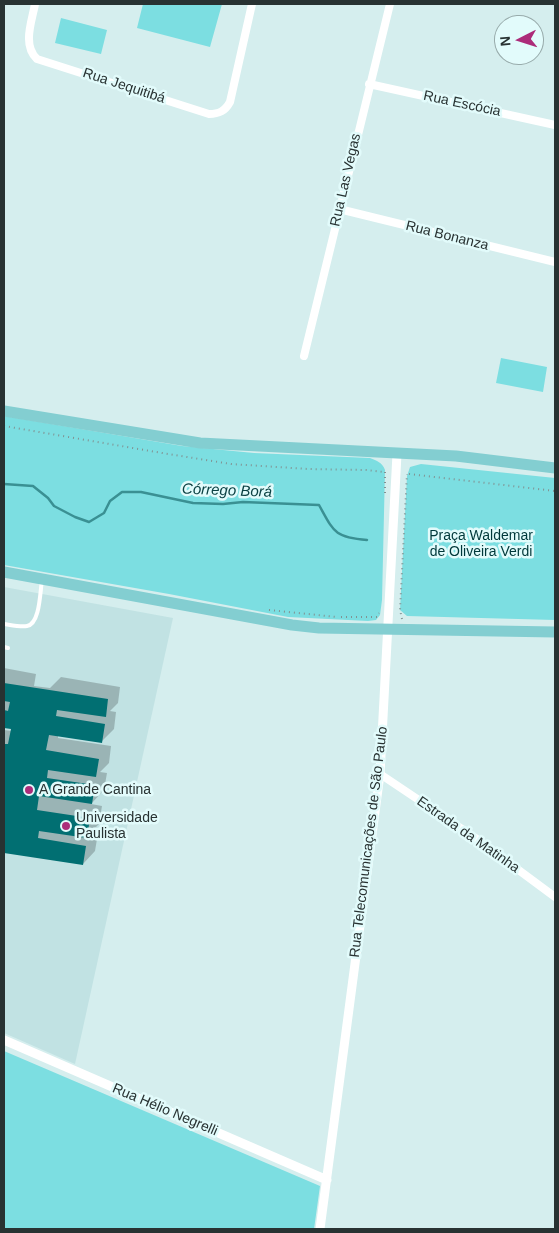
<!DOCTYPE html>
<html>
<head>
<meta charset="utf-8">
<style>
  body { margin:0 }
  #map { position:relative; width:559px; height:1233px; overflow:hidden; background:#d5eeee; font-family:Helvetica,sans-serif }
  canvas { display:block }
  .frame { position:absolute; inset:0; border:5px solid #283232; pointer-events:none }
  .north { position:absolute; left:494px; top:15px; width:50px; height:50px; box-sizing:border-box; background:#e2fbfb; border:1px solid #98abab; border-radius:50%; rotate:265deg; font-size:14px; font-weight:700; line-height:20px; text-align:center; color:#283232 }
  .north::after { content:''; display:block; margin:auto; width:18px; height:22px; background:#ac2c7a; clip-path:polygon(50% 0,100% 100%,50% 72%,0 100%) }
</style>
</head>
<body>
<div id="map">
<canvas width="559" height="1233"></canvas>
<div class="frame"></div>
<div class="north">N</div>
</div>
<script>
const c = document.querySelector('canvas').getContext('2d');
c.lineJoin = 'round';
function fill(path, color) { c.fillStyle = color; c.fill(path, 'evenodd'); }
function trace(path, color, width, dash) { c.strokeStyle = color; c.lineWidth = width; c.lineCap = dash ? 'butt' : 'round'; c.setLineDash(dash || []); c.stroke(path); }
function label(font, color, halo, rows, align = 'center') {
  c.font = font + ' Helvetica,sans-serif'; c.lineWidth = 5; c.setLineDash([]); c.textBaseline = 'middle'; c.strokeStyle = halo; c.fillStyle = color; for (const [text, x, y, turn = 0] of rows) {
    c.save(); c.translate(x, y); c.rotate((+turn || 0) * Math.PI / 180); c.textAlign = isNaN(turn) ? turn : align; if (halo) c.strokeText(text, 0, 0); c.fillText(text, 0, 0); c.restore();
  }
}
const built = new Path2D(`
  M 4,587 L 173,618 L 75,1064 L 4,1033 Z`);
const green = new Path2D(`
  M 143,4 L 222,4 L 210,47 L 137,28 Z
  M 61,18 L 107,30 L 101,54 L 55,43 Z
  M 501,358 L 547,367 L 543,392 L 496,383 Z
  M 4,416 L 182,446 L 254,453 L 370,458 C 377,461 382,462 385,470 L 382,600 L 380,615 L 376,620 L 368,621 L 288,617 L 169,594 L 4,565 Z
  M 421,464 L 555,478 L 555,620 L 407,616 L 400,610 L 407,476 L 410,467 Z
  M 4,1051 L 320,1186 L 314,1229 L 4,1229 Z`);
const shadow = new Path2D(`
  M 4,668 L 36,674 L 34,686 L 50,688 L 61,677 L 120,687 L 118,703 L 110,711 L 116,712 L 114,729 L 101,742 L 58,735 L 58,738 L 111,746 L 109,763 L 100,772 L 107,773 L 104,790 L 91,804 L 102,806 L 99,824 L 91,832 L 98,833 L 95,851 L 83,864 L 4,852 L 4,730 L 12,731 L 12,728 L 4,726 Z`);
const stream = new Path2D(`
  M 4,484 L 33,486 L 48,498 L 54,506 L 75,517 L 89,522 L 104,513 L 110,501 L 122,492 L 141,492 L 193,503 L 223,504 L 243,502 L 319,505 C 334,532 334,537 367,540`);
const building = new Path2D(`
  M 4,683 L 108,699 L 106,717 L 57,710 L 56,716 L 105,724 L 102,743 L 49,735 L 46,750 L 99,759 L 96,777 L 48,770 L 47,778 L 95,785 L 92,804 L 39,796 L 37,810 L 90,818 L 87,838 L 39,831 L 38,838 L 86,846 L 83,865 L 4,853 L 4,744 L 8,744 L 11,729 L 4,728 L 4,710 L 8,711 L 10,702 L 4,701 Z`);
const path = new Path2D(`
  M 4,426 L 162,453 L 231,464 L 308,469 L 366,470 L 384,472
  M 385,472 L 385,496
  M 409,474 L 555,491
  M 269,610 L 337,617
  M 341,617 L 377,617 L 379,613
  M 402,619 L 400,610 L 407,474`);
const service = new Path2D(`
  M 4,624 C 11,625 20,627 27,626 C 40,624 40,592 42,580
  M 4,647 L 8,648`);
const minor = new Path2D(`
  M 35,4 C 32,21 22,45 37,59 L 209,114 C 219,114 225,111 230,102 L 252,4
  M 369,84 L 555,125
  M 339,209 L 555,262
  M 304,356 L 390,4
  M 380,774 L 474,837 L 555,897`);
const tertiary = new Path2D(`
  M 4,1040 L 327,1180
  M 320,1229 L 380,774 L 397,454`);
const primary = new Path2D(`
  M 4,411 L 200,443 L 456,456 L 555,468
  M 4,572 L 292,625 L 319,628 L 555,632`);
const markers = [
  [29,790,5,"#ac2c7a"],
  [66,826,5,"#ac2c7a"]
];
const streetNames = [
  ["Rua Jequitibá",124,86,18],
  ["Rua Escócia",462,104,12],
  ["Rua Las Vegas",346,180,-77],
  ["Rua Bonanza",447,236,14],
  ["Estrada da Matinha",468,835,35],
  ["Rua Telecomunicações de São Paulo",369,842,-83],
  ["Rua Hélio Negrelli",165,1110,23]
];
const parkNames = [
  ["Praça Waldemar",481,536],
  ["de Oliveira Verdi",481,552]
];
const poiNames = [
  ["A Grande Cantina",39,790],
  ["Universidade",76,818],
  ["Paulista",76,834]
];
const waterNames = [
  ["Córrego Borá",227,491,2]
];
fill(built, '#c1e2e3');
fill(green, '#7cdee1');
fill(shadow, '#0003');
trace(stream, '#3a9093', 2.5);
fill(building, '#016f72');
trace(path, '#819292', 2, [1, 4]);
trace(service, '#fff', 4);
trace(minor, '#fff', 8);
trace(tertiary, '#fff', 9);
trace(primary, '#83ced1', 11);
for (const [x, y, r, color] of markers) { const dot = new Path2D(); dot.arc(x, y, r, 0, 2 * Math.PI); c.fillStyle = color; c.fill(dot); trace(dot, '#e2fbfb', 2); }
label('14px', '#283232', '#e2fbfb', streetNames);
label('14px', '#00383a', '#e2fbfb', parkNames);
label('14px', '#283232', '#e2fbfb', poiNames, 'left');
label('italic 15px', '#0c4244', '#e2fbfb', waterNames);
</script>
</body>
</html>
